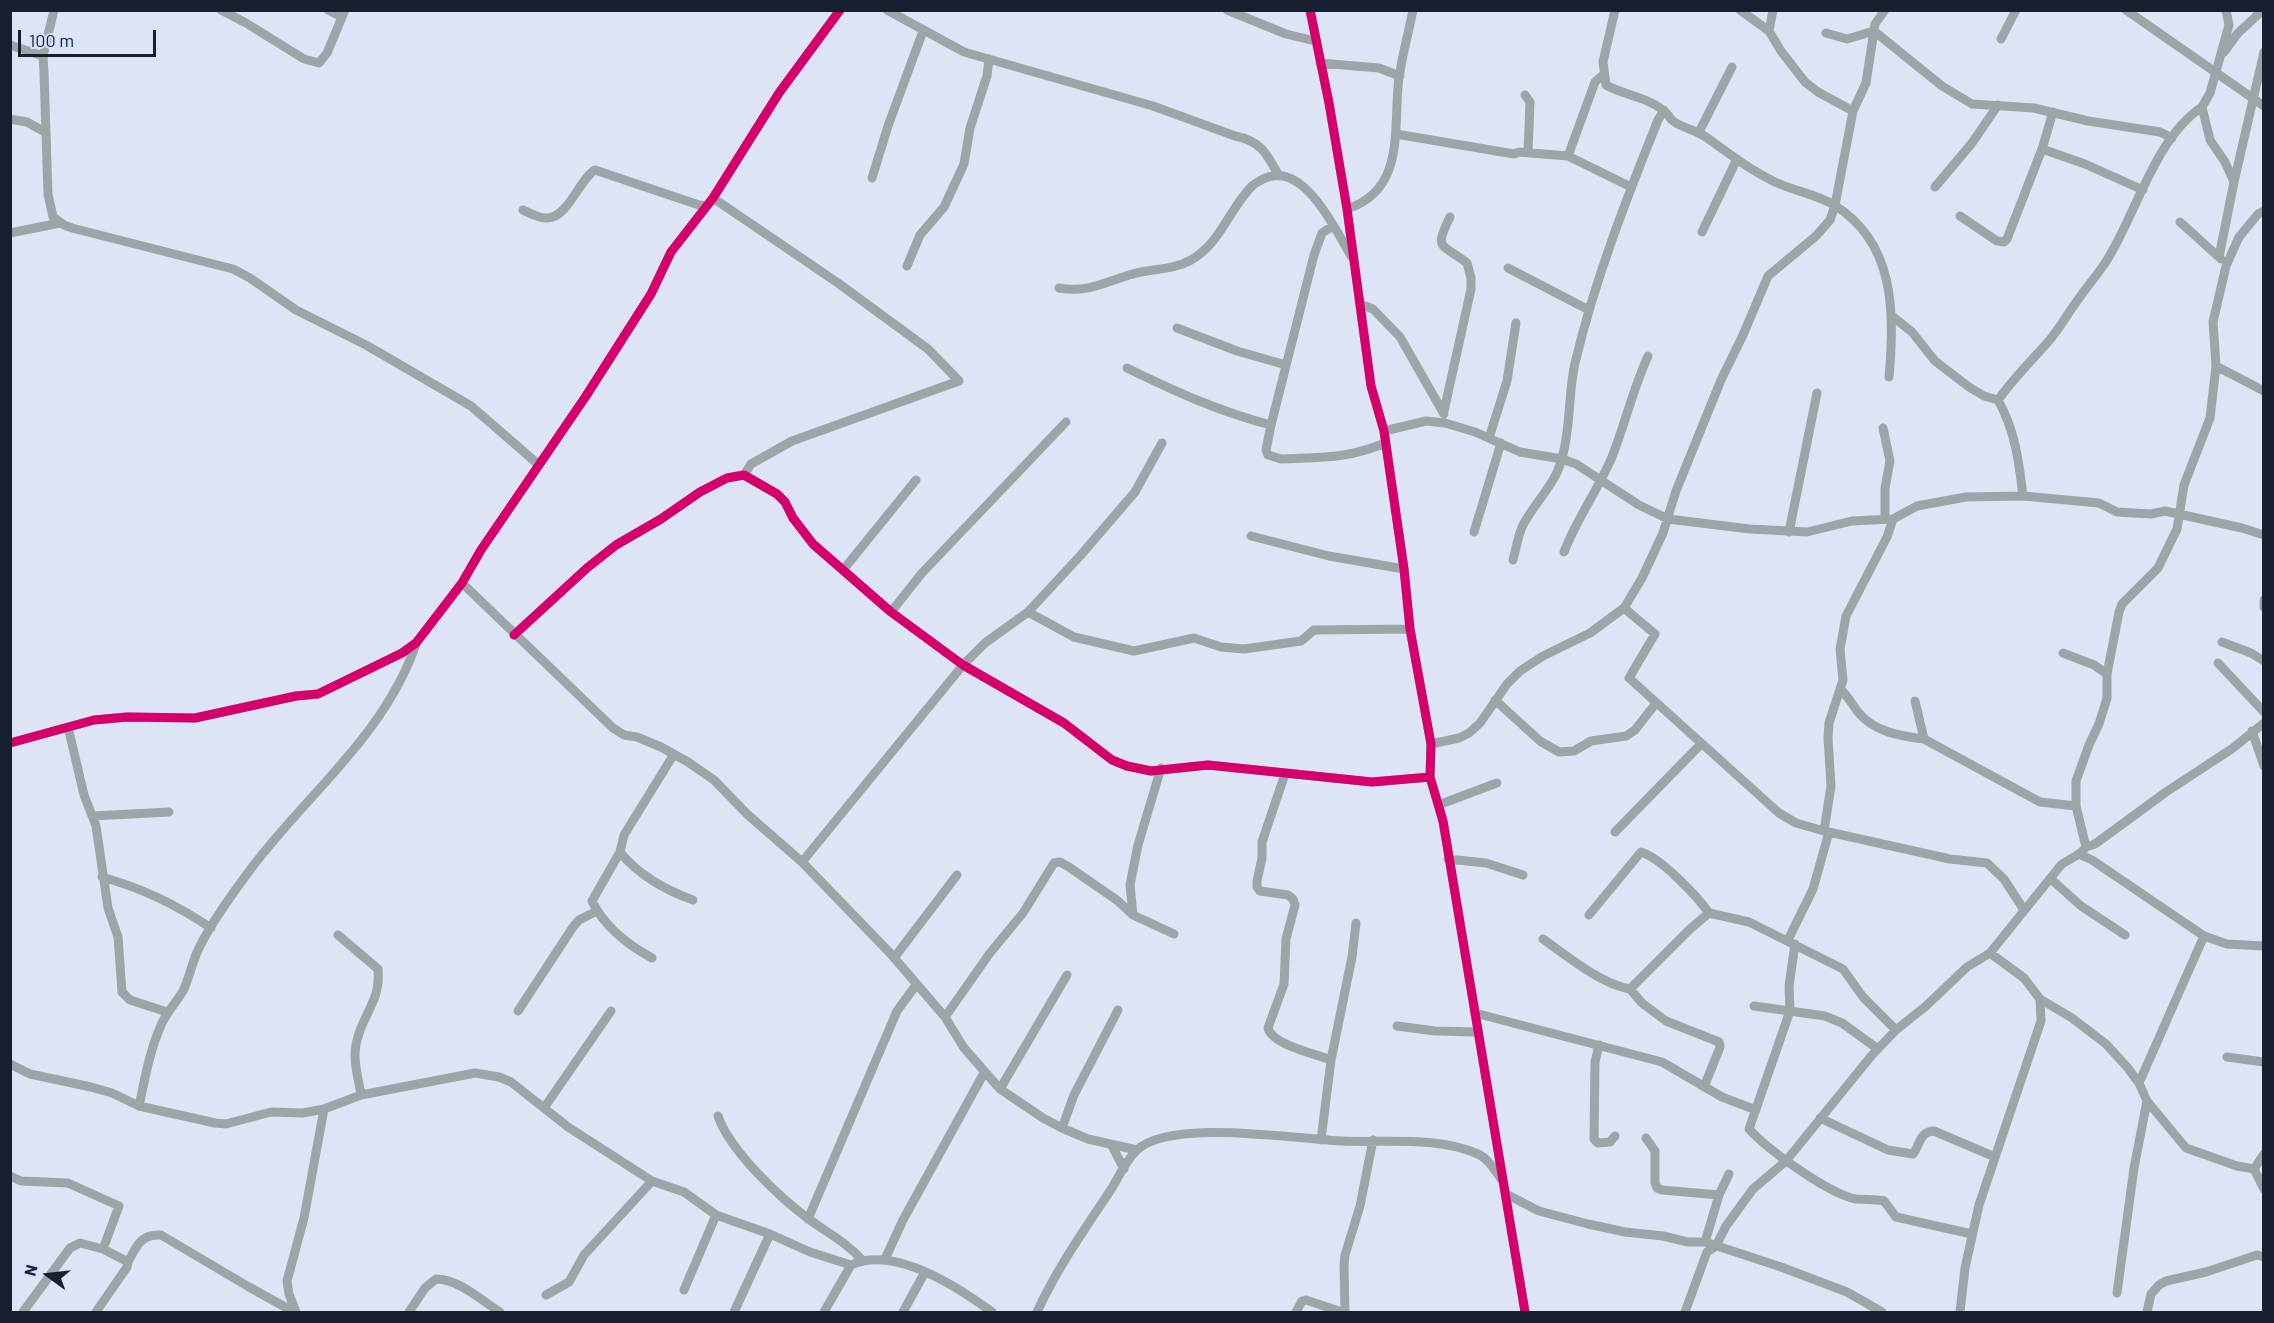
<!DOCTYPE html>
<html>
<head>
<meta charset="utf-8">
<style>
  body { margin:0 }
  #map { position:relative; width:2274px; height:1323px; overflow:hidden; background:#dde4f5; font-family:Barlow,sans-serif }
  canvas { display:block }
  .frame { position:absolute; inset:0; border:12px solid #181f31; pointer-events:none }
  .north { position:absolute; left:18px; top:1245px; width:60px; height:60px; -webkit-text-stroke:4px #d3e1ff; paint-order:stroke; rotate:285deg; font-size:16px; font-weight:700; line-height:24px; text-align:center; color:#181f31 }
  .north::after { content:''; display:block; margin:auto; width:21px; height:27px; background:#181f31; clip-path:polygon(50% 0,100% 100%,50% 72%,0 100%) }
  .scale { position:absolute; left:18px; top:30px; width:138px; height:27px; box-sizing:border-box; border:3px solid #181f31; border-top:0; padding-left:8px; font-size:18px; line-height:21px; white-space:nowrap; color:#181f31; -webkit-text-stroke:4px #d3e1ff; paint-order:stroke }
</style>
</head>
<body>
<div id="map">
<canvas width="2274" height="1323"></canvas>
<div class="frame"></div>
<div class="north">N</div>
<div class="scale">100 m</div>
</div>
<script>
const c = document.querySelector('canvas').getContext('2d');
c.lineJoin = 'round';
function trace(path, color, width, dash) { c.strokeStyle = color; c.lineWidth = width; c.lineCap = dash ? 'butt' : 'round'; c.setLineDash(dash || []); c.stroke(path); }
const street = new Path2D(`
  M 54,10 L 43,56 L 44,73 L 48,194 L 53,217 L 64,225 L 72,228 L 233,269 L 250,278 L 296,310 L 366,345 L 471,406 L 539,465
  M 221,10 L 246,23 L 304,59 L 319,63 L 327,53 L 345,10
  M 328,10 L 342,17
  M 887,10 L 964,52 L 1153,106 L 1235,136 C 1261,141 1267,154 1279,176
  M 1227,10 L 1286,34 L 1315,41
  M 1310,10 L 1329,103 L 1347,209 L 1371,386 L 1384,431 L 1404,569 L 1410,629 L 1431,744 L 1430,777 L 1443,821 L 1525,1312
  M 1615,10 L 1603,62 L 1606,85 C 1623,95 1648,97 1664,111 C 1668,113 1669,118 1673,121 C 1682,128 1696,130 1706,137 C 1728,153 1750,170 1775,182 C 1794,191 1816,194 1834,205 C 1895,242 1895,313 1889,377
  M 1740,10 L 1769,31 L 1781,51 L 1805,82 L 1818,92 L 1853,111
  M 2126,10 L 2264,106
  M 1769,31 L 1773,10
  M 1826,33 L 1847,39 L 1874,31 L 1942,86 L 1972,104 L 2034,108 L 2088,121 L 2160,132 L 2172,138
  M 2001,39 L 2016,10
  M 10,45 L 43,56
  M 2224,52 L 2238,33 L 2263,10
  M 1320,63 L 1379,68 L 1400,76
  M 1525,95 L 1530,102 L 1528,153
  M 2053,112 L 2042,149 L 2085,164 L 2143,190
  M 10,119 L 27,122 L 45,132
  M 1699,132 L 1732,67
  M 1396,134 L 1514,154 L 1519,152 L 1568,156 L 1631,187
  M 1568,156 L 1595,82 L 1604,74
  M 872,178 L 888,126 L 923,31
  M 2234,182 L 2264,52
  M 1935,187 L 1972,143 L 1998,105
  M 713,198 L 838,283 L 928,349 L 959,381 L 792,441 L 751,464 L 744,475
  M 1347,209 C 1403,191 1394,135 1398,87 C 1400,62 1408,36 1413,10
  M 523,210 C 530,213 538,218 546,218 C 568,219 580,178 595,170 L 699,205 L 706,206
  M 1960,216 L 1997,241 L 2004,242 L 2007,239 L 2042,149
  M 2180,222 L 2221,259
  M 1333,226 L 1322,233 L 1314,255 L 1271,425 L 1266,450 L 1268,455 L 1281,459 C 1321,457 1347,459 1385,443
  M 1702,232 L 1737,159
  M 10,233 L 60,223
  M 2219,257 L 2234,182 L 2225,162 L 2210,140 L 2202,107 L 2210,93 L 2229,25 L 2226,10
  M 907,266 L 920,235 L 944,207 L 964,164 L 970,128 L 987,76 L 989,59
  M 1508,268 L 1589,310
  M 1059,288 C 1086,293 1104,283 1129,275 C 1150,268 1172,271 1191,260 C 1221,243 1229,209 1252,186 C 1255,183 1260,181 1263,179 C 1303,159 1335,229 1351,256
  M 1360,304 L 1373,309 L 1400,337 L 1444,414
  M 1892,316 L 1912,332 L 1935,361 L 1969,387 L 1984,396 L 1998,400 C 2015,430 2019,462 2023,496
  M 1177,328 L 1237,351 L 1286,365
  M 2216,366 L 2264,391
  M 1127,368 C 1174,391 1220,412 1271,425
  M 1998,400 C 2013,379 2031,361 2048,342 C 2060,328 2069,311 2080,297 C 2088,285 2099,273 2107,260 C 2136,214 2155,138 2202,107
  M 1444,411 L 1471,289 L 1471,278 L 1467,263 C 1442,243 1433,251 1450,217
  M 1883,428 L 1890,461 L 1885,488 L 1885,519
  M 1384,431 L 1426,421 L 1445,423 L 1475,432 L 1520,452 L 1562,459 L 1576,464 L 1639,505 L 1668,519 L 1750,529 L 1807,532 L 1852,521 L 1893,519 L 1917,506 L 1966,497 L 2023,496 L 2099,503 L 2117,512 L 2151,514 L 2165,511 L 2242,528 L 2264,535
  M 1489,438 L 1507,381 L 1516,323
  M 1474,532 L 1501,443
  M 1789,532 L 1817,393
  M 1251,536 L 1329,556 L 1404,569
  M 1564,552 C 1577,518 1598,490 1612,457 C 1625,424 1633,389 1648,356
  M 1513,560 C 1516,549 1518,535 1523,525 C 1535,502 1556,484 1562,458 C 1571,427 1568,394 1575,363 C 1595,279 1626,200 1658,120 L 1664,110
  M 843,570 L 916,480
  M 462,583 L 613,728 L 624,735 L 637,737 L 661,747 L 688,762 L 714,780 L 747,814 L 802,862 L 890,953 L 945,1017 L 964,1048 L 1000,1089 L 1043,1118 L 1062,1128 L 1088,1139 L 1137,1150
  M 2264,600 L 2264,607
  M 1624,608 L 1655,634 L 1629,678 L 1779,813 L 1796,823 L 1824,831 L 1950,859 L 1987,863 L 2004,879 L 2024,910
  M 891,612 L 922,573 L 1066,422
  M 1028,612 L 1074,637 L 1134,651 L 1194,638 L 1221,647 L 1244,649 L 1301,641 L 1314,630 L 1410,629
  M 514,635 L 587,568 L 616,545 L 661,519 L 700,492 L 727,478 L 744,475 L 777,494 L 785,502 L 793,518 L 813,544 L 891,612 L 963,665 L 1064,723 L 1112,760 L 1127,766 L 1151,771 L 1208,765 L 1372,782 L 1430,777
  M 2222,642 L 2251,653 L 2264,661
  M 2063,653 L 2094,665 L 2107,674
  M 2218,663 L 2264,712
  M 1840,689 C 1848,696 1851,703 1858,712 C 1874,732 1900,736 1924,739
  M 1495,700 L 1540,741 L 1559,752 L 1574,751 L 1591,741 L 1626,736 L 1635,730 L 1656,703
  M 68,727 L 84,795 L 96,826 L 108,908 L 118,937 L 122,992 L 130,1000 L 167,1012
  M 2252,731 L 2264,766
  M 10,743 L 94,720 L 127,717 L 195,718 L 296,696 L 318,694 L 402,653 L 416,643 L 462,583 L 481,550 L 586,396 L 651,294 L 671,252 L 713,198 L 779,93 L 840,10
  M 1431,744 L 1459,738 L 1469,733 L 1480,723 L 1507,684 L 1520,671 L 1543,656 L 1590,633 L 1624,608 L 1642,578 L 1663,533 L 1676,491 L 1721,380 L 1743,335 L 1768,276 L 1816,236 L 1830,220 L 1835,205 L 1853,111 L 1866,83 L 1875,24 L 1885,10
  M 674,754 L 624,835 L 620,852 C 637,874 667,891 693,900
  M 1285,774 L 1262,842 L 1262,858 L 1257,881 L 1257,887 L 1260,891 L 1288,895 L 1293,899 L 1295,905 L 1286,939 L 1284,984 L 1268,1028 C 1272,1045 1316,1054 1331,1060
  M 1438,805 L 1497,783
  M 2076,806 L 2076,781 L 2089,745 L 2099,724 L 2107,698 L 2107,674 L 2119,612 L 2122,604 L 2158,568 L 2177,529 L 2184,485 L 2210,418 L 2216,366 L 2213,322 L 2226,266 L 2239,237 L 2258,214 L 2264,211
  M 93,816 L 169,812
  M 1824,831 L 1831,786 L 1828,738 L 1829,723 L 1843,680 L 1840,649 L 1846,616 L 1887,537 L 1893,519
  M 1615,832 L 1701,744
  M 2086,847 L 2095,844 L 2166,792 L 2233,748 L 2264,723
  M 620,852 L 592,901 C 604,926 628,945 652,958
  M 2081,855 L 2092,860 L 2204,936 L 2227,944 L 2264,946
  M 1448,859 L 1486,863 L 1523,875
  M 802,862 L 963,665 L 985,643 L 1028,612 L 1080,556 L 1135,492 L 1162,443
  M 102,877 C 142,888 177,905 211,928
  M 2051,879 L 2081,906 L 2125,935
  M 1133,915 L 1130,885 L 1138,845 L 1161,768
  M 1589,915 L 1641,852 C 1661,858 1697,896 1709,913
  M 338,935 L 378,969 C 381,1000 364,1012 357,1040 C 352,1059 358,1076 361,1095
  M 1543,939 C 1567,956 1601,984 1630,989 L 1690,929 L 1709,913 L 1749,922 L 1843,969 L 1863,997 L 1896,1030
  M 1788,940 L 1813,889 L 1829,832
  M 1795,944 L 1789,986 L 1790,1011 L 1749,1129 C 1768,1150 1829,1194 1856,1199 C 1866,1200 1875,1199 1884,1201 L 1896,1217 L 1972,1234
  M 1990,953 L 2024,978 L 2040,999 L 2072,1018 L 2106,1044 L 2127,1067 L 2139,1083 L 2147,1101 L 2186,1148 L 2237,1166 L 2254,1169
  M 894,958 L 957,875
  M 1630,989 L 1642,1003 L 1666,1021 L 1719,1042 L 1720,1047 L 1704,1087
  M 1754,1006 L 1825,1016 L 1842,1023 L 1878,1049
  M 518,1011 L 573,927 L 579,920 L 597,911
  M 1475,1013 L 1662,1062 L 1722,1097 L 1756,1110
  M 945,1017 L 990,953 L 1023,913 L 1054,863 L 1060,862 L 1069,867 L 1118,901 L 1133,915 L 1174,934
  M 1397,1026 L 1435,1031 L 1478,1032
  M 1599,1045 L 1595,1062 L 1594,1139 L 1598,1143 L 1610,1142 L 1615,1136
  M 2227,1057 L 2264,1062
  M 10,1064 L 30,1074 L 91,1087 L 112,1093 L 139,1106 L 215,1123 L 226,1124 L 271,1112 L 303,1113 L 324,1109 L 361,1095 L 475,1073 L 499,1077 L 511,1082 L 568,1127 L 652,1181 L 684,1192 L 716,1215 L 770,1234 L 810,1252 L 851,1265 C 894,1245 958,1287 992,1312
  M 2139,1083 L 2204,936
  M 1000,1089 L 1067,975
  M 139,1106 C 145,1078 150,1049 162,1023 C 168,1010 178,1001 184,989 C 190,975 193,959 200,946 C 213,920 232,894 250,870 C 306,795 385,735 416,644
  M 544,1108 L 611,1011
  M 718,1116 C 730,1151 780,1198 810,1220 C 828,1233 847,1243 862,1260
  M 1820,1118 L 1888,1150 L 1913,1154 C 1920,1145 1920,1131 1934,1131 L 1995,1157
  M 1062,1128 L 1074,1095 L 1118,1010
  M 1646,1138 L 1655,1151 L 1655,1183 L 1657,1188 L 1662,1190 L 1719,1195
  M 1321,1140 L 1331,1060 L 1352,957 L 1356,923
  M 1111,1144 L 1124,1169
  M 2254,1169 L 2264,1189
  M 2254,1169 L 2264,1154
  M 10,1176 L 21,1181 L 68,1183 L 119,1206 L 103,1249 L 128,1262 L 127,1267 L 96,1312
  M 1506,1194 L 1539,1211 L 1588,1224 L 1625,1232 L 1663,1236 L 1688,1242 L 1705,1242 L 1781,1267 L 1847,1292 L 1882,1312
  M 808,1219 L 897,1011 L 916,985
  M 1705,1242 L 1719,1195 L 1729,1174
  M 885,1259 L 903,1220 L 984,1073
  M 128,1262 C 137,1246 140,1234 161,1235 L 249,1287 L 285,1307 L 295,1309
  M 684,1290 L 716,1215
  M 2117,1293 L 2134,1168 L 2147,1101
  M 546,1295 L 569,1282 L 584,1255 L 652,1181
  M 23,1312 L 70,1248 L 80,1243 L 103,1249
  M 296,1312 L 289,1294 L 287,1281 L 304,1218 L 324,1109
  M 409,1312 L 425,1288 L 436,1279 C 459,1279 482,1301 500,1312
  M 734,1312 L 770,1234
  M 824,1312 L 851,1265
  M 903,1312 L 925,1272
  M 1037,1312 C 1057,1268 1085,1229 1112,1188 C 1119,1176 1127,1159 1137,1150 C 1171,1118 1296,1139 1342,1141 C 1387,1143 1436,1136 1478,1154 C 1489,1159 1495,1171 1502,1180
  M 1296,1312 L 1302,1301 L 1306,1300 L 1342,1312
  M 1345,1312 L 1344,1265 L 1345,1255 L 1360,1206 L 1373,1140
  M 1685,1312 L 1707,1252 L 1716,1246 L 1726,1226 L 1753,1189 L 1786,1161 L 1872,1055 L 1896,1030 L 1926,1006 L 1967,967 L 1990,953 L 2061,865 C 2070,858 2080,856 2086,847 L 2076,806 L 2040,802 L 1924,739 L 1915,701
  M 1960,1312 L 1965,1268 L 1979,1205 L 2041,1021 L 2040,999
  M 2147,1312 L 2151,1294 L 2159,1285 L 2166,1281 L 2206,1272 L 2257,1255 L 2264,1257`);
const cycleway = new Path2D(`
  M 1310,10 L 1329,103 L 1347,209 L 1371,386 L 1384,431 L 1404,569 L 1410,629 L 1431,744 L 1430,777 L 1443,821 L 1525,1312
  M 514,635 L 587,568 L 616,545 L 661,519 L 700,492 L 727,478 L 744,475 L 777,494 L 785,502 L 793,518 L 813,544 L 891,612 L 963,665 L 1064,723 L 1112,760 L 1127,766 L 1151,771 L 1208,765 L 1372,782 L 1430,777
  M 10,743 L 94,720 L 127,717 L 195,718 L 296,696 L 318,694 L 402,653 L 416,643 L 462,583 L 481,550 L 586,396 L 651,294 L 671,252 L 713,198 L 779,93 L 840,10`);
trace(street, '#9ca6a9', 9);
trace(cycleway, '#d6006c', 9);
</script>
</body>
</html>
